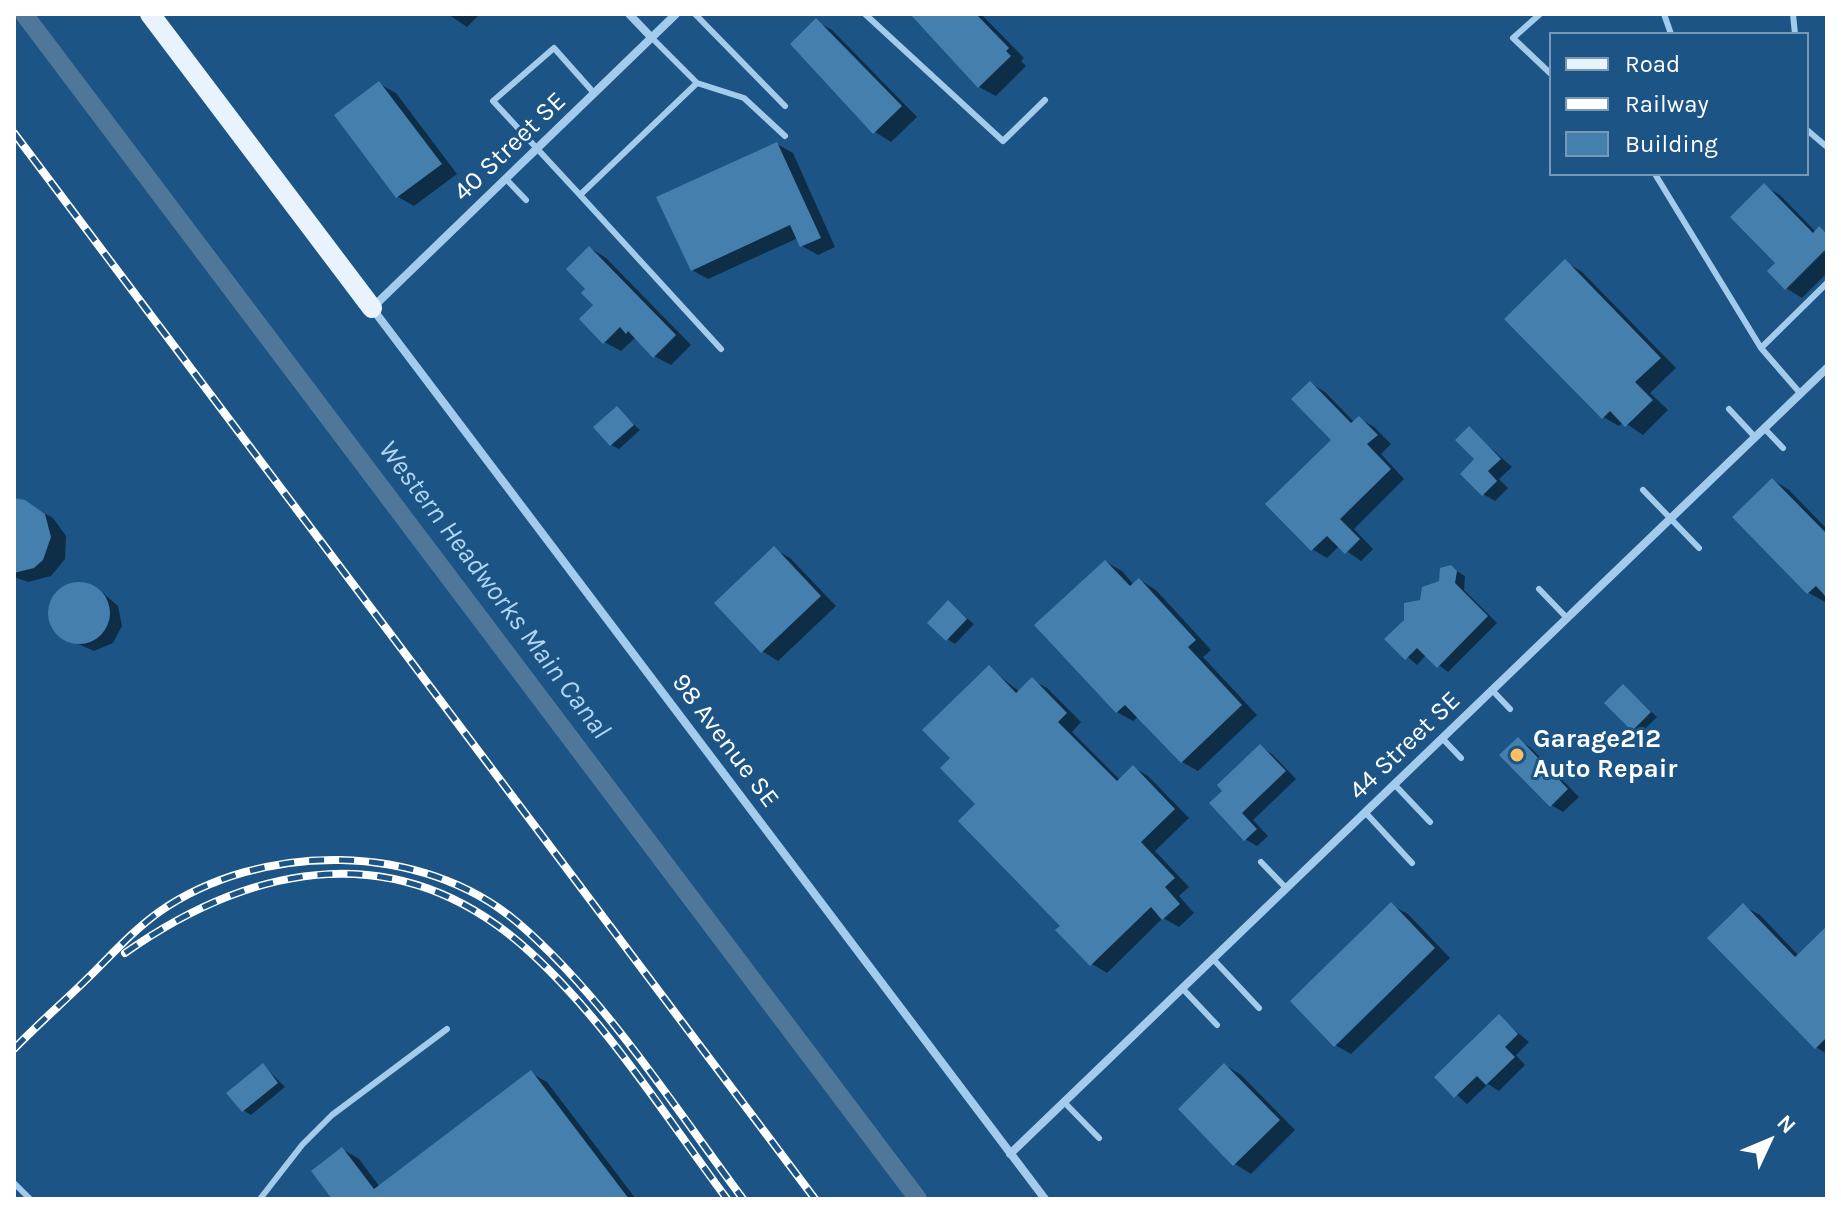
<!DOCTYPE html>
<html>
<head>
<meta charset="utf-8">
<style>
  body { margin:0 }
  #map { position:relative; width:1841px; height:1213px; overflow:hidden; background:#1c5585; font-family:Karla,sans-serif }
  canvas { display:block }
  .frame { position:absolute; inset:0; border:16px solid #fff; pointer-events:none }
  .legend { position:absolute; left:1549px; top:32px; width:260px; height:144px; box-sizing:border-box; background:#1c5585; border:2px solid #7799b6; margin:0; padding:10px 14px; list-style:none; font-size:24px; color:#fff }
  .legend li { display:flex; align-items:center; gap:16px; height:40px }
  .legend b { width:40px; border:2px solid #7799b6 }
  .north { position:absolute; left:1729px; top:1101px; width:80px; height:80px; -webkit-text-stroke:6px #1c5585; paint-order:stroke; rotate:46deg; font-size:22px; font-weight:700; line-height:32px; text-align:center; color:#fff }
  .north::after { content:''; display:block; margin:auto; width:28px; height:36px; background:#fff; clip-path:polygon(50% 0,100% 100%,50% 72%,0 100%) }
</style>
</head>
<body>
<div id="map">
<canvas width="1841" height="1213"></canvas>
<div class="frame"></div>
<ul class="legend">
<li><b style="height:10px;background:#e8f3fe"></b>Road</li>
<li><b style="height:10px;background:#fff"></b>Railway</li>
<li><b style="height:22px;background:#447fae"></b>Building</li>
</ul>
<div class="north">N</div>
</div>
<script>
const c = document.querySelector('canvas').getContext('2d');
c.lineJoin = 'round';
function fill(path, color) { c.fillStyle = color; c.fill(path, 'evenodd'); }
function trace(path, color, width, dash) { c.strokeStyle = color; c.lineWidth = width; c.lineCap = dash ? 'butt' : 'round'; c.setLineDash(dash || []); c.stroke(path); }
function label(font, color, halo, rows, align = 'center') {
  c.font = font + ' Karla,sans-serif'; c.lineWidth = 6; c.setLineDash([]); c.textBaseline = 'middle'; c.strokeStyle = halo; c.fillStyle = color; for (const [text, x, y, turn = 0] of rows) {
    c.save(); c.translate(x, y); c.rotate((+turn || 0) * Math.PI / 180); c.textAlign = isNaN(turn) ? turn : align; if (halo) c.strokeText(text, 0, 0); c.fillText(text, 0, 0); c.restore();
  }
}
const shadow = new Path2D(`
  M 448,14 L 480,14 L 467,27 Z
  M 911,14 L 981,14 L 1024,58 L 1021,61 L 1026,66 L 996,96 L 979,87 Z
  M 816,21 L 832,30 L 917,117 L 891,142 L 875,132 Z
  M 379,84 L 396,93 L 457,174 L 414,206 L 398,197 Z
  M 777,144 L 793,153 L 835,247 L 818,255 L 802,246 L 798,238 L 708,279 L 692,270 Z
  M 1764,186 L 1780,195 L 1816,232 L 1820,229 L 1827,233 L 1827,273 L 1802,298 L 1786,288 Z
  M 590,248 L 606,258 L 691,345 L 671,365 L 654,356 L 636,337 L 621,351 L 604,342 L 588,289 Z
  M 1565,262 L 1581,271 L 1676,368 L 1650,393 L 1668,410 L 1643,435 L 1624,422 L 1619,426 L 1603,417 Z
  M 1310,383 L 1325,392 L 1355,423 L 1359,418 L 1374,427 L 1391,444 L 1381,454 L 1404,479 L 1354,529 L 1373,549 L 1361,561 L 1339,546 L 1327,558 L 1312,549 L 1334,440 Z
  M 617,409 L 640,430 L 619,449 L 611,445 Z
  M 1469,429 L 1512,467 L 1499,479 L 1508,488 L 1495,501 L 1483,494 Z
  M 1773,480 L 1789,490 L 1827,529 L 1825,602 L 1809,593 L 1735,517 Z
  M 14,502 L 24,502 L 53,518 L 66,536 L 65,559 L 51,576 L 28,582 L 14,577 Z
  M 774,549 L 790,558 L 836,606 L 778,661 L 762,651 Z
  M 1106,562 L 1122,571 L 1134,585 L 1140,580 L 1156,590 L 1211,650 L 1203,657 L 1257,715 L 1198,771 L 1182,762 L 1139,716 L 1133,721 L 1117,712 Z
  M 1450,567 L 1465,576 L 1464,590 L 1497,623 L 1448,672 L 1426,655 L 1417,665 L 1387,639 L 1440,583 Z
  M 81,584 L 103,593 L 118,606 L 122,626 L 113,643 L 94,651 L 62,637 L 51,622 L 51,604 L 63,589 Z
  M 949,603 L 974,624 L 955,644 L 947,639 Z
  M 989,668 L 1020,692 L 1032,680 L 1047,688 L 1081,722 L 1072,732 L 1120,780 L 1133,767 L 1148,776 L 1189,818 L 1155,851 L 1189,887 L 1179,896 L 1194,913 L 1179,927 L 1163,918 L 1107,973 L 1092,964 L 1063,926 L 978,804 L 953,758 Z
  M 1624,686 L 1657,717 L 1641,733 L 1633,729 Z
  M 1518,740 L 1530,747 L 1579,797 L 1563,812 L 1551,805 Z
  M 1260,747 L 1272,754 L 1296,779 L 1253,820 L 1268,836 L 1257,846 L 1245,839 L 1212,803 Z
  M 1391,905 L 1408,914 L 1450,958 L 1351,1054 L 1335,1045 Z
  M 1743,906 L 1760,915 L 1799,956 L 1827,936 L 1827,1054 L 1816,1047 Z
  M 1499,1017 L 1529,1042 L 1516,1055 L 1525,1065 L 1499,1091 L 1488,1084 L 1467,1104 L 1437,1077 Z
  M 1225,1065 L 1241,1075 L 1295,1130 L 1251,1174 L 1235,1164 Z
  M 264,1066 L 285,1087 L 251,1115 L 243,1110 Z
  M 531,1073 L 547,1082 L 636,1199 L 335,1199 L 342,1149 L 359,1159 L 380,1187 Z`);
const canal = new Path2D(`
  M 24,14 L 918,1199`);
const building = new Path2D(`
  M 910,14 L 976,14 L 1009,48 L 1006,51 L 1011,56 L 978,88 Z
  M 816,18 L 902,106 L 873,134 L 790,44 Z
  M 379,81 L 442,164 L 396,198 L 334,115 Z
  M 777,142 L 821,238 L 800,247 L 790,225 L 691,271 L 656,197 Z
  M 1764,183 L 1813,233 L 1819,226 L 1827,234 L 1827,248 L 1785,290 L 1767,271 L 1775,263 L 1730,217 Z
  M 589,246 L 676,335 L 653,358 L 628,331 L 626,334 L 620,327 L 603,344 L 579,319 L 593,305 L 581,293 L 585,289 L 566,269 Z
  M 1565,259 L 1661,358 L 1635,382 L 1653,400 L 1625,427 L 1610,411 L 1602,419 L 1504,319 Z
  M 1310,381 L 1351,423 L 1359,416 L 1378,435 L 1367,444 L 1391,469 L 1340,519 L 1360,539 L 1345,554 L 1327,536 L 1311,551 L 1265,504 L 1331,440 L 1291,399 Z
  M 617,406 L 634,425 L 610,446 L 593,427 Z
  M 1469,426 L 1501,459 L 1488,471 L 1497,481 L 1482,496 L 1460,474 L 1474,459 L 1455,440 Z
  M 1772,478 L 1827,534 L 1827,598 L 1816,586 L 1807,594 L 1732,517 Z
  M 14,498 L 25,500 L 45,514 L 51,537 L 43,560 L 34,568 L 14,573 Z
  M 774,546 L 821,596 L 761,653 L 714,603 Z
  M 1105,560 L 1130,586 L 1139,578 L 1196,640 L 1188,647 L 1242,705 L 1181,763 L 1125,705 L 1116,713 L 1034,625 Z
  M 1451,565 L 1457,571 L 1455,583 L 1488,616 L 1437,668 L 1417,648 L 1405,660 L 1384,639 L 1404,620 L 1404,603 L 1420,600 L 1422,587 L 1439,581 L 1440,568 Z
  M48 613a31 31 0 1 1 62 0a31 31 0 1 1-62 0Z
  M 948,600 L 967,619 L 946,641 L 927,623 Z
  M 989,665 L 1016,693 L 1032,677 L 1067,713 L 1058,722 L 1117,781 L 1133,765 L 1175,809 L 1141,842 L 1175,878 L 1165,887 L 1180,904 L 1162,920 L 1151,907 L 1090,966 L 1055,930 L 1060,926 L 958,821 L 975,804 L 940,768 L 950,758 L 922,730 Z
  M 1623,684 L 1651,712 L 1632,731 L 1604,703 Z
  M 1518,737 L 1568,789 L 1550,807 L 1499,755 Z
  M 1260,744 L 1286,771 L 1242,813 L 1257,829 L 1244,841 L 1209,803 L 1222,791 L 1217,785 Z
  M 1391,902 L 1435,948 L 1334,1047 L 1290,1001 Z
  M 1743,903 L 1795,957 L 1827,926 L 1827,1037 L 1815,1049 L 1707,938 Z
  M 1499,1014 L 1518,1034 L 1505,1047 L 1515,1057 L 1486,1085 L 1477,1076 L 1454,1098 L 1434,1077 Z
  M 263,1063 L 278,1083 L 242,1112 L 226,1093 Z
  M 1224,1063 L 1280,1120 L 1233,1166 L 1178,1109 Z
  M 531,1070 L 629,1199 L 332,1199 L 311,1171 L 342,1147 L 374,1189 Z`);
const service = new Path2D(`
  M 695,14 L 785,106
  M 865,14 L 1003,141 L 1045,100
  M 1540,14 L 1513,38 L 1551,74
  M 1664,14 L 1671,34
  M 1793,14 L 1795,34
  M 651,37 L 697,83 L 744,98 L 785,136
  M 594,93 L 554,48 L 493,101 L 580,195 L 697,83
  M 1807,130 L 1827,147
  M 1655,174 L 1761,348 L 1800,393
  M 506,179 L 526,200
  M 580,195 L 721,349
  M 1761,348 L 1827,283
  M 1729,409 L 1755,437
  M 1764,428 L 1783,448
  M 1643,490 L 1699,548
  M 1539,589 L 1567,618
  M 1492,690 L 1510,709
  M 1442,738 L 1461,758
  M 1394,784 L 1430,822
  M 1365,812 L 1412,863
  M 1261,862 L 1286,888
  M 1213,959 L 1259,1008
  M 1182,988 L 1217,1025
  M 1064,1102 L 1099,1138
  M 14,1183 L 30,1199
  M 260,1199 L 302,1145 L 332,1115 L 447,1029`);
const minor = new Path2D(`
  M 629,14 L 651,37
  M 676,14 L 372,308 L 1045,1199
  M 1010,1154 L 1827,368`);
const primary = new Path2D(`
  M 150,14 L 372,308`);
const rail = new Path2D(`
  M 14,133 L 815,1199
  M 125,953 C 256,861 402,835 530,952 C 607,1022 665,1116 727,1199
  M 14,1049 C 39,1023 67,999 93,973 C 114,952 134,930 159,912 C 261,841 421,841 517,922 C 603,995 675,1108 743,1199`);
const markers = [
  [1517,755,8,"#fbbf61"]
];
const streetNames = [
  ["40 Street SE",510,147,-44],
  ["98 Avenue SE",725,741,53],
  ["44 Street SE",1405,746,-44]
];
const poiNames = [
  ["Garage212",1533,740],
  ["Auto Repair",1533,770]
];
const waterNames = [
  ["Western Headworks Main Canal",494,590,53]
];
fill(shadow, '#0007');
trace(canal, '#4e779a', 18);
fill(building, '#447fae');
trace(service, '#a3cbeb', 6);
trace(minor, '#a3cbeb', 8);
trace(primary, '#e8f3fe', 20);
trace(rail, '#fff', 8);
trace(rail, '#1c5585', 5, [15]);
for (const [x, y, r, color] of markers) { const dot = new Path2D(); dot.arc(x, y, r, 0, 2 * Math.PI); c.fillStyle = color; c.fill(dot); trace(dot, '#1c5585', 3); }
label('26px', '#fff', '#1c5585', streetNames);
label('bold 26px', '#fff', '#1c5585', poiNames, 'left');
label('italic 28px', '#afd5f2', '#1c5585', waterNames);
</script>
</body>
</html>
